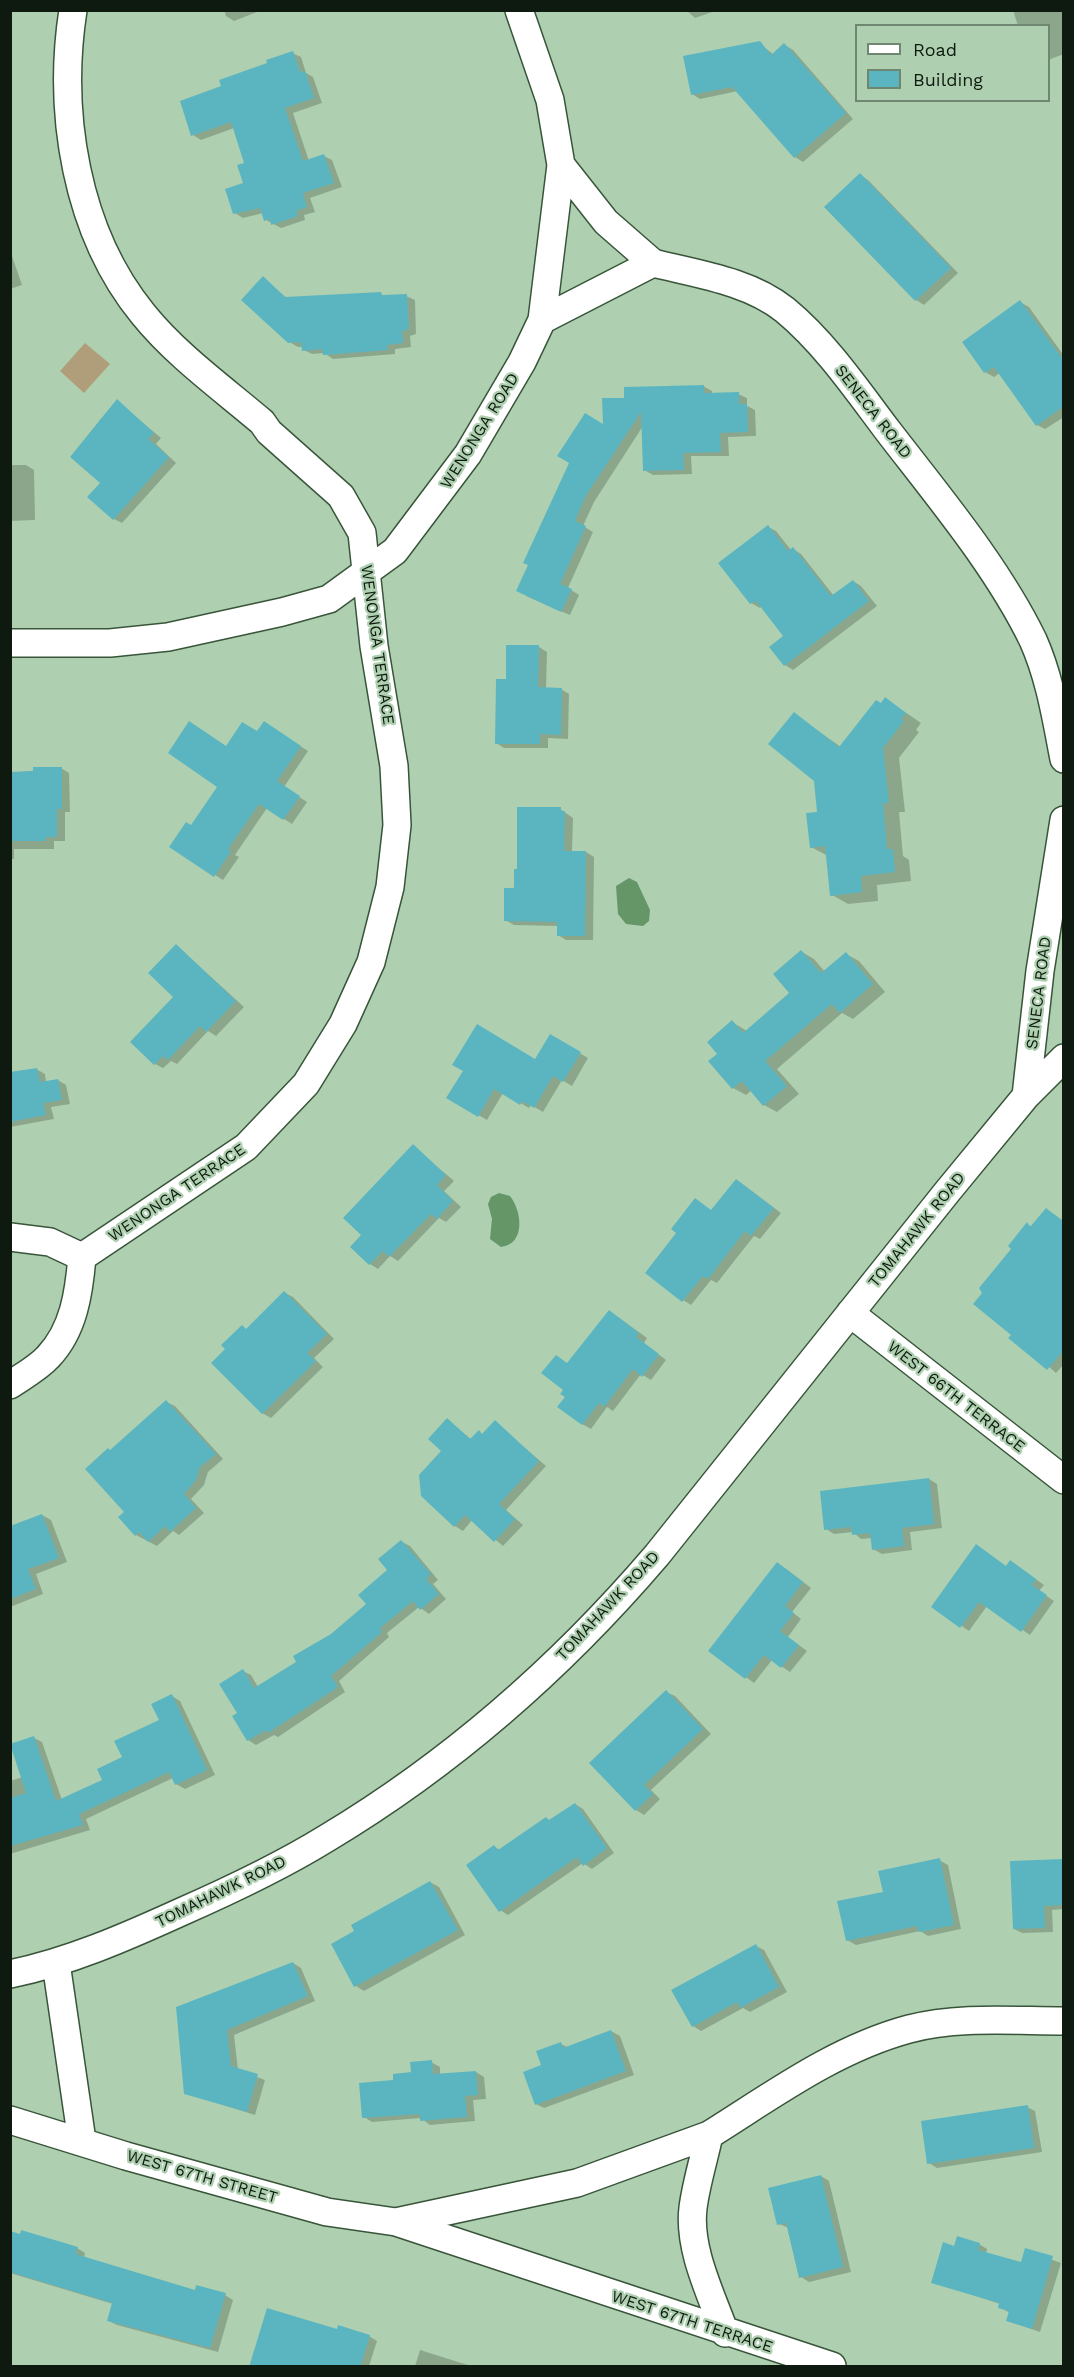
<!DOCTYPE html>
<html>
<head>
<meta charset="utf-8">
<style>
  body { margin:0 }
  #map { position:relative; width:1074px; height:2377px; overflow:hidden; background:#afd0b0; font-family:"Work Sans",sans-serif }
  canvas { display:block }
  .frame { position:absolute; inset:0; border:12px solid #0e1a0f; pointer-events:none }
  .legend { position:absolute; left:855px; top:24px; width:195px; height:78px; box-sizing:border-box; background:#afd0b0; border:2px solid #6f8770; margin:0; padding:8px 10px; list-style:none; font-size:18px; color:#0e1a0f }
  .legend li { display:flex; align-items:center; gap:12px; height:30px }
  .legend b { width:30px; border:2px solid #6f8770 }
</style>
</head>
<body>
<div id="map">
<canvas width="1074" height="2377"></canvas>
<div class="frame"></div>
<ul class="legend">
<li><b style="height:8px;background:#fff"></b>Road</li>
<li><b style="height:16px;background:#5bb5c1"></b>Building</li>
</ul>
</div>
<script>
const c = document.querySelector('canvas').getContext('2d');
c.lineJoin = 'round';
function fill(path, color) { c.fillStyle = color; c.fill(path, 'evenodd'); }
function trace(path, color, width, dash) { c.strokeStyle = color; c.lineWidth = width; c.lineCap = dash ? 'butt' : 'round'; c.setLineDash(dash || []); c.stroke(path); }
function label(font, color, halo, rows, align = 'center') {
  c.font = font + ' "Work Sans",sans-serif'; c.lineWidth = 4.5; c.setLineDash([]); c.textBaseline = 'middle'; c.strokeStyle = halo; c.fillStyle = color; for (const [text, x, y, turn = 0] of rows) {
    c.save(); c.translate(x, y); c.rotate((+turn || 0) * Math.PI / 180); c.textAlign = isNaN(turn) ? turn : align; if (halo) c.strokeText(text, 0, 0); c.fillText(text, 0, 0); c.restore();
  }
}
const green = new Path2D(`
  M 85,343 L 110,364 L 84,393 L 60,371 Z`);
const water = new Path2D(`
  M 629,878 L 637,882 L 650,910 L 649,921 L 643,926 L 626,924 L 618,914 L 616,886 Z
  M 499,1193 L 510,1196 C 522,1211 526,1244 501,1247 L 490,1239 L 492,1219 L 488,1204 L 491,1197 Z`);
const shadow = new Path2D(`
  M 224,10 L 262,10 L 234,21 L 226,16 Z
  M 686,10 L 718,10 L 695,18 Z
  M 1013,10 L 1064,10 L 1064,54 L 1048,60 L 1048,26 L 1018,26 Z
  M 759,43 L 773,54 L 785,45 L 793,50 L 853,119 L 803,162 L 795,157 L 738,91 L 700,99 L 692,94 Z
  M 292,53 L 301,57 L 306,73 L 313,77 L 322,103 L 293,113 L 309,161 L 324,156 L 332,160 L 342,187 L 310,198 L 315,212 L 304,215 L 305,220 L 281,228 L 266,220 L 263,213 L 243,218 L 235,213 L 245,184 L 246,164 L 234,128 L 201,140 L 193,135 L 223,87 Z
  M 860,175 L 868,180 L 958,273 L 924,305 L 916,300 L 826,207 Z
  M 10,250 L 22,285 L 10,289 Z
  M 263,278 L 288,299 L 381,294 L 386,297 L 406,296 L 415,300 L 416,334 L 410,336 L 411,347 L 395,349 L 395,354 L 333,359 L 324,353 L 312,354 L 304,350 L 303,347 L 298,347 L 289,342 Z
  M 1020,302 L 1029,307 L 1064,356 L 1064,417 L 1045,429 L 1037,425 L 1000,373 L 994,377 L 985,372 L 964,342 Z
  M 703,386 L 712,391 L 712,395 L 738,394 L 747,398 L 747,406 L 755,410 L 756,436 L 728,437 L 729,456 L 691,456 L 692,474 L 653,475 L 644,470 L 643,426 L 594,502 L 583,526 L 593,532 L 568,588 L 579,595 L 570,615 L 526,596 L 605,426 L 626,399 Z
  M 117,401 L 161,438 L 156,444 L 176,463 L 122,523 L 114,519 L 99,421 Z
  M 10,465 L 26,465 L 34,470 L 35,520 L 10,521 Z
  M 768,527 L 776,531 L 791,550 L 793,549 L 801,554 L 834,596 L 853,581 L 861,586 L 877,606 L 793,670 L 785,665 L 785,636 L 762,606 L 760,608 L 751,603 Z
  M 539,647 L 547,652 L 546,689 L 561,689 L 569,694 L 568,739 L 548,738 L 548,748 L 504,748 L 496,743 L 507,681 Z
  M 886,699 L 921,723 L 916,730 L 919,732 L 899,758 L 905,812 L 899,812 L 903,856 L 909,860 L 911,881 L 877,885 L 878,901 L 848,904 L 832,895 L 828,856 L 811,847 L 818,813 L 815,780 L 794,714 L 841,747 Z
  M 273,728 L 308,751 L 284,787 L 307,802 L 292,824 L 267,808 L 235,855 L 239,857 L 223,880 L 215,875 L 192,827 L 220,786 L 227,748 Z
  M 61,768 L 69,773 L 70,812 L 65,812 L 65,841 L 54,841 L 54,849 L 14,849 L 14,859 L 10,859 L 10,773 Z
  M 560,809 L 573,818 L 572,852 L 586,852 L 594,857 L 593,940 L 566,940 L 558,935 L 558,926 L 514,925 L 505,920 L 518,871 Z
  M 176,945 L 244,1007 L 216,1036 L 208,1031 L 177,1064 L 171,1061 L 163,1068 L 155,1064 L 175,997 Z
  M 802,952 L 814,959 L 825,972 L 846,954 L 859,961 L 885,992 L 853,1019 L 842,1013 L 777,1069 L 799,1094 L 777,1112 L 764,1105 L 752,1090 L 746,1095 L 733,1088 L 719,1054 L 732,1022 L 747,1031 L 792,994 Z
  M 551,1036 L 588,1058 L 572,1086 L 562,1080 L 543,1112 L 531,1105 L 529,1108 L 503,1093 L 487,1120 L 448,1098 L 536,1061 Z
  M 36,1069 L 45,1074 L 46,1082 L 58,1080 L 66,1085 L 70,1104 L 51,1107 L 54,1119 L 10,1127 L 10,1073 Z
  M 413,1146 L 454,1181 L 444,1191 L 461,1207 L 446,1222 L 439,1218 L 398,1261 L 390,1256 L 378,1269 L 370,1264 L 363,1235 Z
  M 737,1180 L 781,1213 L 760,1239 L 754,1236 L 717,1283 L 711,1280 L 691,1305 L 683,1300 L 695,1200 L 712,1211 Z
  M 1047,1210 L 1064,1221 L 1064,1364 L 1056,1373 L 1013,1335 L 1014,1249 L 1027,1224 L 1032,1227 Z
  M 285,1293 L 293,1297 L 334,1339 L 314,1358 L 323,1367 L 271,1418 L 262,1413 L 247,1330 Z
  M 618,1317 L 647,1338 L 644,1343 L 666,1360 L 651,1380 L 641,1374 L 613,1411 L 607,1407 L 591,1429 L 582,1424 L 567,1397 L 568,1364 Z
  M 166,1402 L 175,1406 L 223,1459 L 208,1472 L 204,1485 L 191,1499 L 204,1513 L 179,1535 L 173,1531 L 157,1546 L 136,1535 L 126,1512 L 111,1451 Z
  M 448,1420 L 472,1440 L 479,1432 L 483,1435 L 495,1422 L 546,1466 L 506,1510 L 523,1525 L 503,1546 L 472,1520 L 463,1531 L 455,1526 L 443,1451 Z
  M 929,1479 L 937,1484 L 942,1528 L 910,1532 L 912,1550 L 882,1554 L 873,1549 L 872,1538 L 861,1539 L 853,1532 L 834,1534 L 826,1529 Z
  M 42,1515 L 51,1520 L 67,1562 L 36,1574 L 43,1594 L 10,1607 L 10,1527 Z
  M 402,1542 L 410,1546 L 438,1580 L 433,1584 L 446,1599 L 429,1614 L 419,1607 L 387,1633 L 389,1637 L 339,1681 L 345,1692 L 278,1737 L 274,1735 L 256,1745 L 248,1740 L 239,1714 L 243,1671 L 251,1675 L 258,1687 L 299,1662 L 368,1604 L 389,1570 Z
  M 1007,1567 L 1019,1567 L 1044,1585 L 1039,1591 L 1054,1601 L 1030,1635 L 987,1606 L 969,1631 L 933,1606 Z
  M 785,1568 L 811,1588 L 792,1612 L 801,1619 L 788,1637 L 807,1651 L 790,1672 L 772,1660 L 754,1683 L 710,1651 Z
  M 666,1692 L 675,1696 L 711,1734 L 651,1790 L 660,1799 L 644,1815 L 636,1810 Z
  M 172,1696 L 180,1701 L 215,1775 L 185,1789 L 176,1784 L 173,1778 L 86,1819 L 90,1830 L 10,1854 L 10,1781 L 23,1777 L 34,1738 L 42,1742 L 62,1800 L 104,1780 L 161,1721 Z
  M 575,1804 L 583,1809 L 614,1853 L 592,1869 L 583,1863 L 508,1915 L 500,1910 L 494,1847 L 501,1850 Z
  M 939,1860 L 948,1865 L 961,1929 L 928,1936 L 920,1931 L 856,1945 L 847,1940 L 885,1893 Z
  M 1064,1860 L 1064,1909 L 1052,1910 L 1053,1932 L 1022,1933 L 1014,1929 Z
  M 430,1882 L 439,1887 L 465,1935 L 364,1991 L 356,1986 L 333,1945 Z
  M 756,1946 L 764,1950 L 787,1992 L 750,2012 L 743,2008 L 701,2031 L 693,2026 Z
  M 293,1963 L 301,1968 L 315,2001 L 234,2035 L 238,2070 L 265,2080 L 255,2115 L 185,2093 L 178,2008 Z
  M 611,2031 L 620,2036 L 634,2075 L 544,2108 L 536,2104 L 543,2066 L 561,2044 L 567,2047 Z
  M 431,2062 L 440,2067 L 440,2075 L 476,2072 L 484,2077 L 486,2099 L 473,2100 L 475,2121 L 430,2125 L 421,2118 L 372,2122 L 364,2117 L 394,2082 Z
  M 1027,2107 L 1035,2111 L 1042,2152 L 937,2168 L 929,2163 Z
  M 821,2176 L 829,2181 L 851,2272 L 809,2282 L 801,2277 L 789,2228 L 779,2224 Z
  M 10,2233 L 77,2248 L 85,2253 L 84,2258 L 196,2292 L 225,2295 L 233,2300 L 218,2352 L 117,2325 L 109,2321 L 113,2304 L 10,2273 Z
  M 979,2244 L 987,2249 L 986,2254 L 1022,2264 L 1026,2250 L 1061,2263 L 1040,2332 L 1008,2321 L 1010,2313 L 999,2307 L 1000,2304 L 933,2282 Z
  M 338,2331 L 369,2336 L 377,2341 L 369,2366 L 251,2366 Z
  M 420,2350 L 471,2366 L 415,2366 Z`);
const building = new Path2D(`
  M 760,41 L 771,55 L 784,43 L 846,113 L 794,158 L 732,87 L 691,95 L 683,56 Z
  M 293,51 L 300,72 L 305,71 L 314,98 L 285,108 L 303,161 L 324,154 L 334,183 L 303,193 L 307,207 L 296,211 L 298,216 L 271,225 L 270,219 L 264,221 L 260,208 L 233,214 L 225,189 L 243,183 L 237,165 L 244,163 L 231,122 L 191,136 L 180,101 L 221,86 L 219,80 L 267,63 L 266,60 Z
  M 860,173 L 951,268 L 915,301 L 824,207 Z
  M 263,276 L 285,297 L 381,292 L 382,295 L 407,294 L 409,329 L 402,331 L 403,343 L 387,345 L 388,350 L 323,355 L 322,349 L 302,351 L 301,342 L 288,343 L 241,300 Z
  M 1020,300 L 1064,361 L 1064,406 L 1036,426 L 994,367 L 984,373 L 962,342 Z
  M 704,385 L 704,393 L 739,392 L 739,404 L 747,404 L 748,432 L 720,433 L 721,452 L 683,453 L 684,470 L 643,471 L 641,412 L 585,497 L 575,521 L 586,526 L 560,584 L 572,589 L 561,612 L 516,591 L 528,565 L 523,563 L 569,463 L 557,456 L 585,413 L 603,424 L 602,398 L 624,398 L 624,387 Z
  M 117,399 L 154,433 L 148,439 L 169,457 L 113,520 L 87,497 L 100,483 L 70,457 Z
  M 768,525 L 788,551 L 793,547 L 831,596 L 853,580 L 869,601 L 784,666 L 769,647 L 783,636 L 756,601 L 750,604 L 718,563 Z
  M 506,645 L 539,645 L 538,687 L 562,688 L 561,735 L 540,734 L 540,744 L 495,744 L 496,679 L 506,679 Z
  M 885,697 L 906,713 L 901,719 L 904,721 L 883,748 L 889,803 L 883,803 L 887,849 L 893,849 L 895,872 L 861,876 L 862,892 L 830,896 L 825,846 L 810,848 L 806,813 L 817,812 L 814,781 L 768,744 L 794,712 L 839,747 L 876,700 L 881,703 Z
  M 189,721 L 226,746 L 242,722 L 257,731 L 264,721 L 301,746 L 277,781 L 300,796 L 283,820 L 259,804 L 228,849 L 231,851 L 214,877 L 169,847 L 186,822 L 191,825 L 217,787 L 168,753 Z
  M 33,767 L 62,767 L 62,809 L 57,809 L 57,837 L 46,837 L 46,841 L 10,841 L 10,772 L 33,771 Z
  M 517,807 L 561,807 L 561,811 L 565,811 L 564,851 L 586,851 L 585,936 L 557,936 L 557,922 L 504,921 L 504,888 L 514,888 L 514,869 L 517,869 Z
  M 176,944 L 236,1001 L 206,1032 L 200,1026 L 168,1060 L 163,1056 L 154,1065 L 130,1042 L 173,997 L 148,973 Z
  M 801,950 L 821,973 L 846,952 L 873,984 L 840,1013 L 832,1004 L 765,1061 L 787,1086 L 763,1106 L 742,1081 L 732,1089 L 708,1061 L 717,1054 L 707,1042 L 732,1020 L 743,1033 L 789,993 L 773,974 Z
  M 477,1024 L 535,1059 L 550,1034 L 581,1052 L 563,1082 L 553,1076 L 534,1108 L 522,1101 L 520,1105 L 494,1089 L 478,1117 L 446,1098 L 463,1071 L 452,1065 Z
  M 37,1068 L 40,1082 L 58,1079 L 62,1100 L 43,1103 L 46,1115 L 10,1122 L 10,1072 Z
  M 413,1144 L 446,1175 L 437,1185 L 453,1201 L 437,1219 L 431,1214 L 389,1257 L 383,1251 L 369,1265 L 350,1247 L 361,1235 L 343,1218 Z
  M 736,1179 L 774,1208 L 751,1236 L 745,1231 L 708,1279 L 703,1276 L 682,1302 L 645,1273 L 676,1233 L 671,1229 L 695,1198 L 711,1210 Z
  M 1046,1208 L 1064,1222 L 1064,1350 L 1047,1370 L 1008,1338 L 1011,1335 L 973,1304 L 982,1293 L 979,1288 L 1011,1249 L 1008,1246 L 1027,1222 L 1030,1227 Z
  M 284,1291 L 327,1334 L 307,1353 L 316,1361 L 262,1414 L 211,1363 L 225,1349 L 221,1345 L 242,1325 L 246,1329 Z
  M 609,1310 L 639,1333 L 636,1337 L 659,1354 L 642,1377 L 633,1369 L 604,1407 L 599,1403 L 582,1425 L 557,1407 L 565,1397 L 560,1394 L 563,1390 L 541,1373 L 556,1355 L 567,1363 Z
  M 166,1400 L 216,1454 L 200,1467 L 196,1480 L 184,1494 L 196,1508 L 170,1532 L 165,1526 L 148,1542 L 139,1532 L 135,1536 L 118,1517 L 124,1512 L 85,1469 L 108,1448 L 110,1450 Z
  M 447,1418 L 470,1439 L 479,1430 L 482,1434 L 495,1420 L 539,1461 L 499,1504 L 515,1519 L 494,1542 L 465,1515 L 454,1527 L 421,1496 L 419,1475 L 441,1451 L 428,1439 Z
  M 929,1478 L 934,1524 L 902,1528 L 904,1546 L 872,1550 L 870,1533 L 852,1535 L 851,1527 L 824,1530 L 820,1491 Z
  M 42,1514 L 59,1558 L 28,1569 L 36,1589 L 10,1599 L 10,1526 Z
  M 401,1540 L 431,1574 L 426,1579 L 439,1594 L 420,1610 L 413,1601 L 380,1628 L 382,1632 L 331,1676 L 338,1687 L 268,1733 L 266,1730 L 247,1741 L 232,1716 L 237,1713 L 219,1684 L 243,1669 L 254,1688 L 296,1662 L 293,1656 L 331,1634 L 366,1604 L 358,1595 L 387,1570 L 378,1559 Z
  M 976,1544 L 1006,1566 L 1010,1560 L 1036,1579 L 1032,1585 L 1047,1595 L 1021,1632 L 979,1602 L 960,1628 L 931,1607 Z
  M 777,1562 L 803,1582 L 785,1606 L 794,1613 L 780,1631 L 799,1645 L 781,1668 L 764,1655 L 745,1679 L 708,1651 Z
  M 666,1690 L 703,1729 L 644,1785 L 653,1794 L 635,1811 L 589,1763 Z
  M 172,1694 L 207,1770 L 175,1785 L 169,1772 L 79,1814 L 83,1825 L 10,1846 L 10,1798 L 26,1793 L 10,1744 L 34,1736 L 56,1801 L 102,1780 L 97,1769 L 122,1757 L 114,1741 L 159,1720 L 151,1704 Z
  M 575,1803 L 607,1848 L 583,1866 L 577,1857 L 499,1912 L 466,1865 L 494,1845 L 498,1850 L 546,1817 L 549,1820 Z
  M 940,1858 L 954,1925 L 919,1932 L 917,1926 L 846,1941 L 837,1901 L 883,1892 L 878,1871 Z
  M 1064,1859 L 1064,1905 L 1044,1906 L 1045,1928 L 1013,1929 L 1010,1861 Z
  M 430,1881 L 458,1930 L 354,1987 L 331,1944 L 354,1931 L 351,1925 Z
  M 756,1944 L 779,1987 L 740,2008 L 737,2002 L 692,2027 L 671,1990 Z
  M 293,1962 L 308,1996 L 227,2030 L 231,2066 L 258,2074 L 247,2112 L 184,2094 L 176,2007 Z
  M 611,2030 L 626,2071 L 535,2105 L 523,2072 L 541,2065 L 536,2051 L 561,2042 L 563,2048 Z
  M 432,2060 L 433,2074 L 476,2071 L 478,2095 L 465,2096 L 467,2117 L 420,2121 L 420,2114 L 362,2118 L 359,2083 L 393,2080 L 393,2074 L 411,2072 L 410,2062 Z
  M 1028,2105 L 1034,2148 L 927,2164 L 921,2121 Z
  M 821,2175 L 843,2267 L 799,2278 L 786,2223 L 777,2225 L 768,2188 Z
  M 21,2230 L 78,2247 L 76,2254 L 92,2259 L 195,2290 L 196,2285 L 226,2293 L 210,2348 L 107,2321 L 112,2303 L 10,2272 L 10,2231 L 20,2234 Z
  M 957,2236 L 980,2243 L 978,2250 L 1021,2262 L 1025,2248 L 1053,2256 L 1032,2329 L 1006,2321 L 1009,2311 L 998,2308 L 999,2303 L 931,2283 L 943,2242 L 954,2246 Z
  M 267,2308 L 337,2329 L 338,2325 L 370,2335 L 360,2367 L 249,2367 Z`);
const minor = new Path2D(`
  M 73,10 C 57,113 76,232 143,314 C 176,355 222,388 262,422 L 269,432 L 341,496 L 362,533 L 374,646 L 394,766 L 397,825 L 390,887 L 371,962 L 343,1024 L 306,1084 L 246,1147 L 82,1257
  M 561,165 L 606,222 L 653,263
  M 542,320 L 653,263 C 697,274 749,281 785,310 C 825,343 857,390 888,431 C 938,496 997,566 1033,640 C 1050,678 1056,718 1064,759
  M 10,643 L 110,643 L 168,637 L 282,612 L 329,599 L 395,551 L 468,454 L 522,362 L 542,320 L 561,165 L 550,100 L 519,10
  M 1026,1096 L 1040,971 L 1064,820
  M 10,1237 L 50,1242 L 82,1257
  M 850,1313 L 1064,1480
  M 10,1385 C 23,1376 38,1368 48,1357 C 74,1330 79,1292 82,1257
  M 56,1963 L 82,2141
  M 10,1974 C 69,1962 126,1937 181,1912 C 231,1890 280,1867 327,1838 C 452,1763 563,1665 657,1555 L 947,1192 L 1026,1096 L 1064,1058
  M 10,2120 L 126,2156 L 327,2212 L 396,2222 L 832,2366
  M 396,2222 L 577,2183 L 709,2135
  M 725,2333 C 711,2294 688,2249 693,2208 C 696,2184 704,2159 709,2135 C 773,2095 835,2049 909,2029 C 958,2016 1013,2021 1064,2021`);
const streetNames = [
  ["SENECA ROAD",873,412,52],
  ["WENONGA ROAD",480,431,-58],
  ["WENONGA TERRACE",377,645,82],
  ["SENECA ROAD",1039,993,-83],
  ["WENONGA TERRACE",177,1193,-34],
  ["TOMAHAWK ROAD",917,1230,-51],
  ["WEST 66TH TERRACE",956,1397,38],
  ["TOMAHAWK ROAD",608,1606,-47],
  ["TOMAHAWK ROAD",221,1892,-26],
  ["WEST 67TH STREET",202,2177,16],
  ["WEST 67TH TERRACE",692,2322,18]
];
fill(green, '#af9e79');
fill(water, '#649667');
fill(shadow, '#0003');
fill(building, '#5bb5c1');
trace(minor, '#38553a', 30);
trace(minor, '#fff', 27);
label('16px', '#0e1a0f', '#afd0b0', streetNames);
</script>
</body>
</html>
